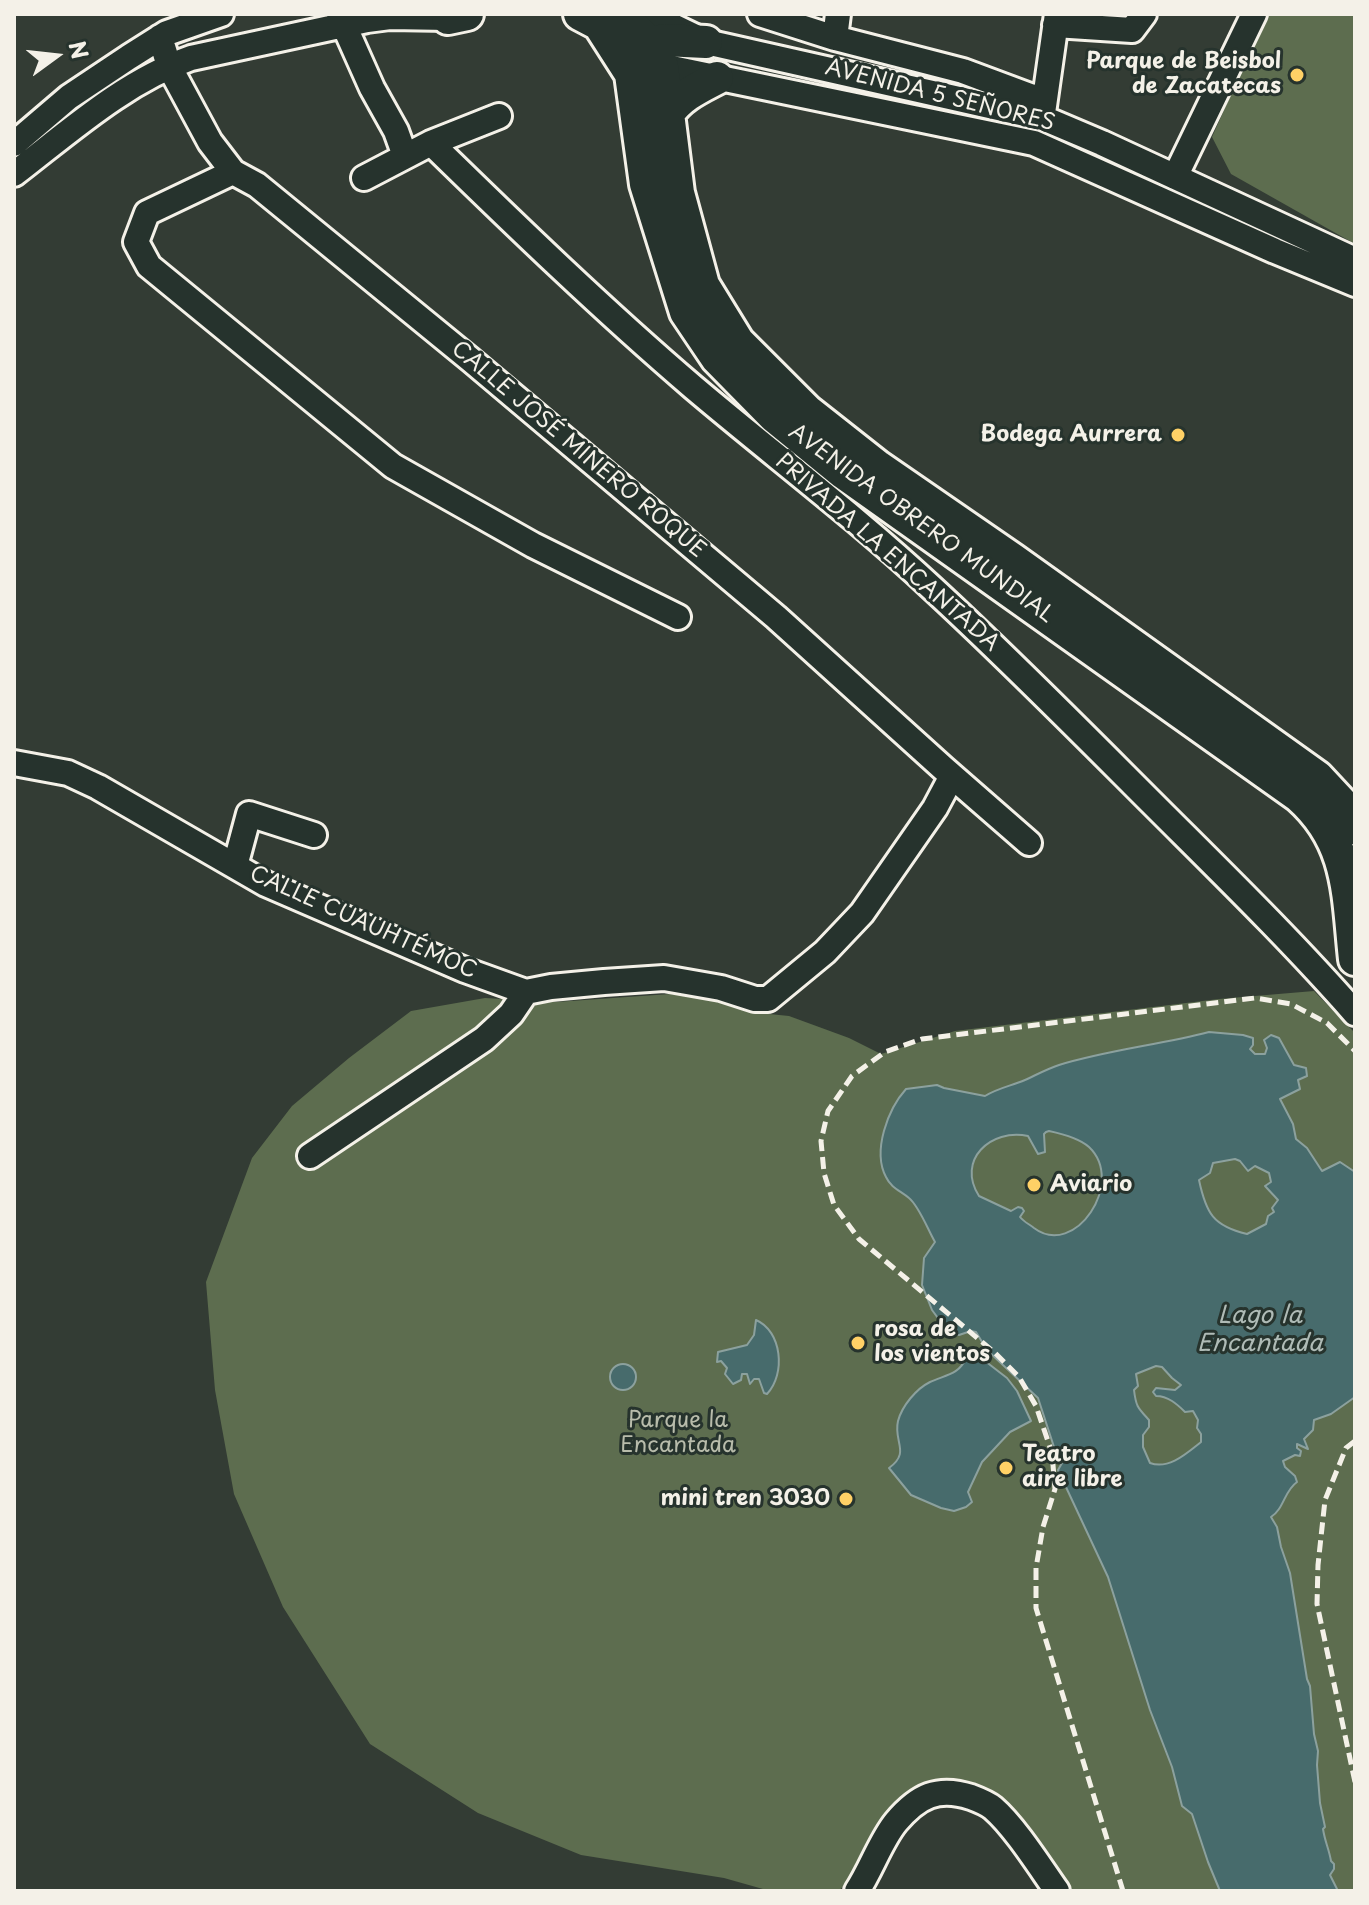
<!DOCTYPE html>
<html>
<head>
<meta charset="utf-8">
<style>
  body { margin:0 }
  #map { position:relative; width:1369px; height:1905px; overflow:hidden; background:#333c34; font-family:"Playpen Sans",sans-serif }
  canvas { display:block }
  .frame { position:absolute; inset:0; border:16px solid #f4f1e8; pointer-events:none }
  .north { position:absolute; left:16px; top:16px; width:80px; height:80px; -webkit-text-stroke:6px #26332d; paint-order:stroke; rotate:75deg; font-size:22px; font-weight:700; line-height:32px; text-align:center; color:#f4f1e8 }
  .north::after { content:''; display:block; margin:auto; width:28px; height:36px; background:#f4f1e8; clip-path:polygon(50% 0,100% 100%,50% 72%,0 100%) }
</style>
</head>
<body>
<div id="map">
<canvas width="1369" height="1905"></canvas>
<div class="frame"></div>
<div class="north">N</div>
</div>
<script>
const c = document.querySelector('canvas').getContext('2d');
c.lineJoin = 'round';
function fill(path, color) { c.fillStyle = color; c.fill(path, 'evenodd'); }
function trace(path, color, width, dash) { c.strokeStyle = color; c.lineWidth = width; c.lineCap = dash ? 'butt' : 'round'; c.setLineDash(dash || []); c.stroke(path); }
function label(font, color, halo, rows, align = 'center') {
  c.font = font + ' "Playpen Sans",sans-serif'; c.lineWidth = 6; c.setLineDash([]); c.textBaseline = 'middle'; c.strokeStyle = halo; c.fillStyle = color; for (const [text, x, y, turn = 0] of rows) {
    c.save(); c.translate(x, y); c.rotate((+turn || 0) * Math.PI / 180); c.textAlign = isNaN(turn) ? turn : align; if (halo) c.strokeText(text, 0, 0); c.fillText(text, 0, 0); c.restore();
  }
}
const green = new Path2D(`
  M 1267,14 L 1355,14 L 1355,244 L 1231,174 L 1212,137 Z
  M 1314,991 L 1355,1033 L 1355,1891 L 1068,1891 L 947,1781 L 924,1784 L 903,1796 L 882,1821 L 857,1870 L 839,1891 L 770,1891 L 724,1878 L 581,1855 L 478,1813 L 370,1744 L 283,1607 L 234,1494 L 215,1390 L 206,1282 L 252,1158 L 292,1106 L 349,1058 L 411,1011 L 485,998 L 556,1002 L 670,994 L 733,1001 L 759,1013 L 789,1016 L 849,1038 L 881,1054 L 955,1031 L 1219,999 Z`);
const water = new Path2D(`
  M 1209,1032 L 1243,1035 L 1253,1038 L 1253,1045 L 1250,1049 L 1255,1054 L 1265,1054 L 1267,1048 L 1264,1040 L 1271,1035 L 1279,1038 L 1294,1065 L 1306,1068 L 1307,1076 L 1298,1080 L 1300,1089 L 1280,1099 L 1293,1124 L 1296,1139 L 1307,1148 L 1322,1171 L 1340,1162 L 1355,1172 L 1355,1397 L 1331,1414 L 1314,1420 L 1313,1430 L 1304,1439 L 1308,1449 L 1297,1444 L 1297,1448 L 1301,1451 L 1300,1456 L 1295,1455 L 1283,1461 L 1285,1467 L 1295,1476 L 1297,1482 C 1284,1491 1284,1509 1271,1517 L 1277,1527 L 1281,1547 L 1290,1573 L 1307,1679 L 1310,1686 L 1314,1734 L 1318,1751 L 1317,1765 L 1320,1803 L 1325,1827 L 1323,1829 C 1325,1842 1329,1849 1331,1861 L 1334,1864 L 1334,1869 L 1330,1875 L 1338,1891 L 1220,1891 L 1208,1862 L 1192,1814 L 1182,1806 L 1172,1767 L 1150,1710 L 1108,1577 L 1058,1470 L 1062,1463 L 1054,1447 L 1038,1398 L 987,1350 L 976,1332 L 971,1331 L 959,1335 L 949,1333 L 932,1310 L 922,1285 L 924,1258 L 935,1242 C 928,1230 919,1206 909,1198 C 901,1191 891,1188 886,1177 C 872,1151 888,1109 906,1089 L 937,1085 L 944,1088 L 985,1096 C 998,1088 1011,1086 1025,1080 C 1036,1075 1047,1069 1059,1065 C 1108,1050 1159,1045 1209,1032 ZM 1049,1131 C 1063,1134 1079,1138 1089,1147 C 1126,1182 1075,1259 1034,1228 C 1029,1224 1024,1222 1020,1217 L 1024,1211 L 1022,1208 L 1018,1207 L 1011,1211 L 979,1196 C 956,1160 991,1128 1028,1136 L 1038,1154 L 1045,1152 L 1044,1134 L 1046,1132 ZM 1235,1159 L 1240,1161 L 1248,1171 L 1255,1166 L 1269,1173 L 1271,1182 L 1265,1186 L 1278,1200 L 1272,1208 L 1274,1212 L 1268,1216 L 1266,1224 L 1247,1234 C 1213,1226 1206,1213 1199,1180 L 1210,1173 L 1213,1163 ZM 1156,1366 L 1162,1367 L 1172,1378 L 1181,1385 L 1175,1390 L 1156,1388 L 1153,1392 L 1156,1396 C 1168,1396 1177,1404 1185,1412 L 1193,1411 L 1198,1420 L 1197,1428 L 1201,1434 L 1201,1442 C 1187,1453 1169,1470 1150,1463 L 1143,1447 L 1143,1435 L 1149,1427 L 1149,1420 C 1138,1408 1136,1407 1134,1390 L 1138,1386 L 1136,1374 Z
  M 756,1320 C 782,1331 786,1374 767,1394 L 764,1393 L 759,1379 L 754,1379 L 750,1384 L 747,1374 L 742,1374 L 741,1380 L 733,1384 L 725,1374 L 727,1368 L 721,1361 L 717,1362 L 718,1352 L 747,1345 L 754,1335 Z
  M 966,1358 L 985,1361 L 1007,1378 L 1017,1391 L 1031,1421 L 1010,1432 L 982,1462 L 968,1492 L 972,1502 L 966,1507 L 954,1511 L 941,1508 L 911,1495 L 889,1468 C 911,1452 893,1442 898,1421 C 902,1406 916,1389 930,1382 C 945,1375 959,1375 966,1358 Z
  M610 1377a13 13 0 1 1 26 0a13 13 0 1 1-26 0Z`);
const minor = new Path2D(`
  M 339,14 L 372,88 L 396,131 L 405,156
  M 648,14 L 706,42 L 1043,118 L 1102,143 L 1355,260
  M 760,14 L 835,38 L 963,71 L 1030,96 L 1045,99
  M 1055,25 L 1132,30 L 1144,14
  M 160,37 L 169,66 L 210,142 L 233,172 L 257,185 L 471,360 L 776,617 L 943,768 L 1029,843
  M 835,38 L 838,14
  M 662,66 L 1034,143 L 1275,251 L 1355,284
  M 1043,113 L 1057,14
  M 431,143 C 516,226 602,309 693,387 C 772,454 856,517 932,588 C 1007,657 1079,730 1151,802 C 1220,871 1291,940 1355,1013
  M 14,144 L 69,97 L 129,57 L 167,33 L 221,14
  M 233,172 L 147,213 L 136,242 L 149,266 L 393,466 L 533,545 L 678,617
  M 14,174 C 70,131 124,82 191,58 L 367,20 L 390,17 L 448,18 L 452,14
  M 1175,177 L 1254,14
  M 364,178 L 431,143 L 499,116
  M 14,763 L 68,773 L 98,787 L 266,884 L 465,970 L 526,992
  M 235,866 L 249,814 L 314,835
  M 310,1156 L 484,1039 L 511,1014 L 526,992 L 551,987 L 604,982 L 664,978 L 721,988 L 755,999 L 768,999 L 825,952 L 862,913 L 935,808 L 952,776
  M 857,1891 C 871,1870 881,1840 896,1822 C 918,1796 938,1786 971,1797 C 979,1800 987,1803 993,1808 C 1015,1827 1040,1867 1057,1891`);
const major = new Path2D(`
  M 580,14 L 599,24 L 631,74 L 646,184 L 686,312 L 717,358 L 774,416 L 844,473 L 1299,796 C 1351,842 1348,895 1355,959
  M 621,14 L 652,45 L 662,66 L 678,193 L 703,285 L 738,342 L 807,411 L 878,467 L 1013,560 L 1317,777 L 1344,806 L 1355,828
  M 448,18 L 467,14
  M 637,53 L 638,50 L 664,40 L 706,42
  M 668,114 C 680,96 698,88 717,78`);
const rail = new Path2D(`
  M 1355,1441 L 1346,1448 L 1325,1500 L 1318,1565 L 1317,1604 L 1355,1782
  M 1123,1891 L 1036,1608 L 1036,1568 L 1043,1527 L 1055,1489 L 1052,1453 L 1036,1406 L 1019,1377 L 994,1352 L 859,1239 L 834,1205 L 824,1173 L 821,1141 L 828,1111 L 852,1076 L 885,1052 L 922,1039 L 1255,998 L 1291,1004 L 1327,1023 L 1355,1051`);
const markers = [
  [1297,75,8,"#ffd166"],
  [1178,435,8,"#ffd166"],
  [1034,1185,8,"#ffd166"],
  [858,1343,8,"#ffd166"],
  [1006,1468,8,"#ffd166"],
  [846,1499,8,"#ffd166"]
];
const poiNames = [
  ["Parque de Beisbol",1281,62],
  ["de Zacatecas",1281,87],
  ["Bodega Aurrera",1162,435],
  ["Aviario",1050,1185,"left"],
  ["rosa de",874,1330,"left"],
  ["los vientos",874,1355,"left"],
  ["Teatro",1022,1455,"left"],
  ["aire libre",1022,1480,"left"],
  ["mini tren 3030",830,1499]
];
const streetNames = [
  ["AVENIDA 5 SEÑORES",940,96,14],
  ["CALLE JOSÉ MINERO ROQUE",578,450,40],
  ["AVENIDA OBRERO MUNDIAL",921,524,36],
  ["PRIVADA LA ENCANTADA",887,553,41],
  ["CALLE CUAUHTÉMOC",363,923,24]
];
const parkNames = [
  ["Parque la",678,1421],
  ["Encantada",678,1446]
];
const waterNames = [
  ["Lago la",1260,1316],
  ["Encantada",1260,1344]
];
fill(green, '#5d6d4f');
fill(water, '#476b6c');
trace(water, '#8ca19e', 2);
trace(minor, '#f4f1e8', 30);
trace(major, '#f4f1e8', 38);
trace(minor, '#26332d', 24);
trace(major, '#26332d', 32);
trace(rail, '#f4f1e8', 5, [12, 6]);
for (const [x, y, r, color] of markers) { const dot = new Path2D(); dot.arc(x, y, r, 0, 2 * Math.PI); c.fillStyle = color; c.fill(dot); trace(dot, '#26332d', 3); }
label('bold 22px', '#f4f1e8', '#26332d', poiNames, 'right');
label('22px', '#f4f1e8', '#26332d', streetNames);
label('22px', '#b8bcab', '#26332d', parkNames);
label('italic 24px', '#afbbb6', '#26332d', waterNames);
</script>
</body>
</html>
